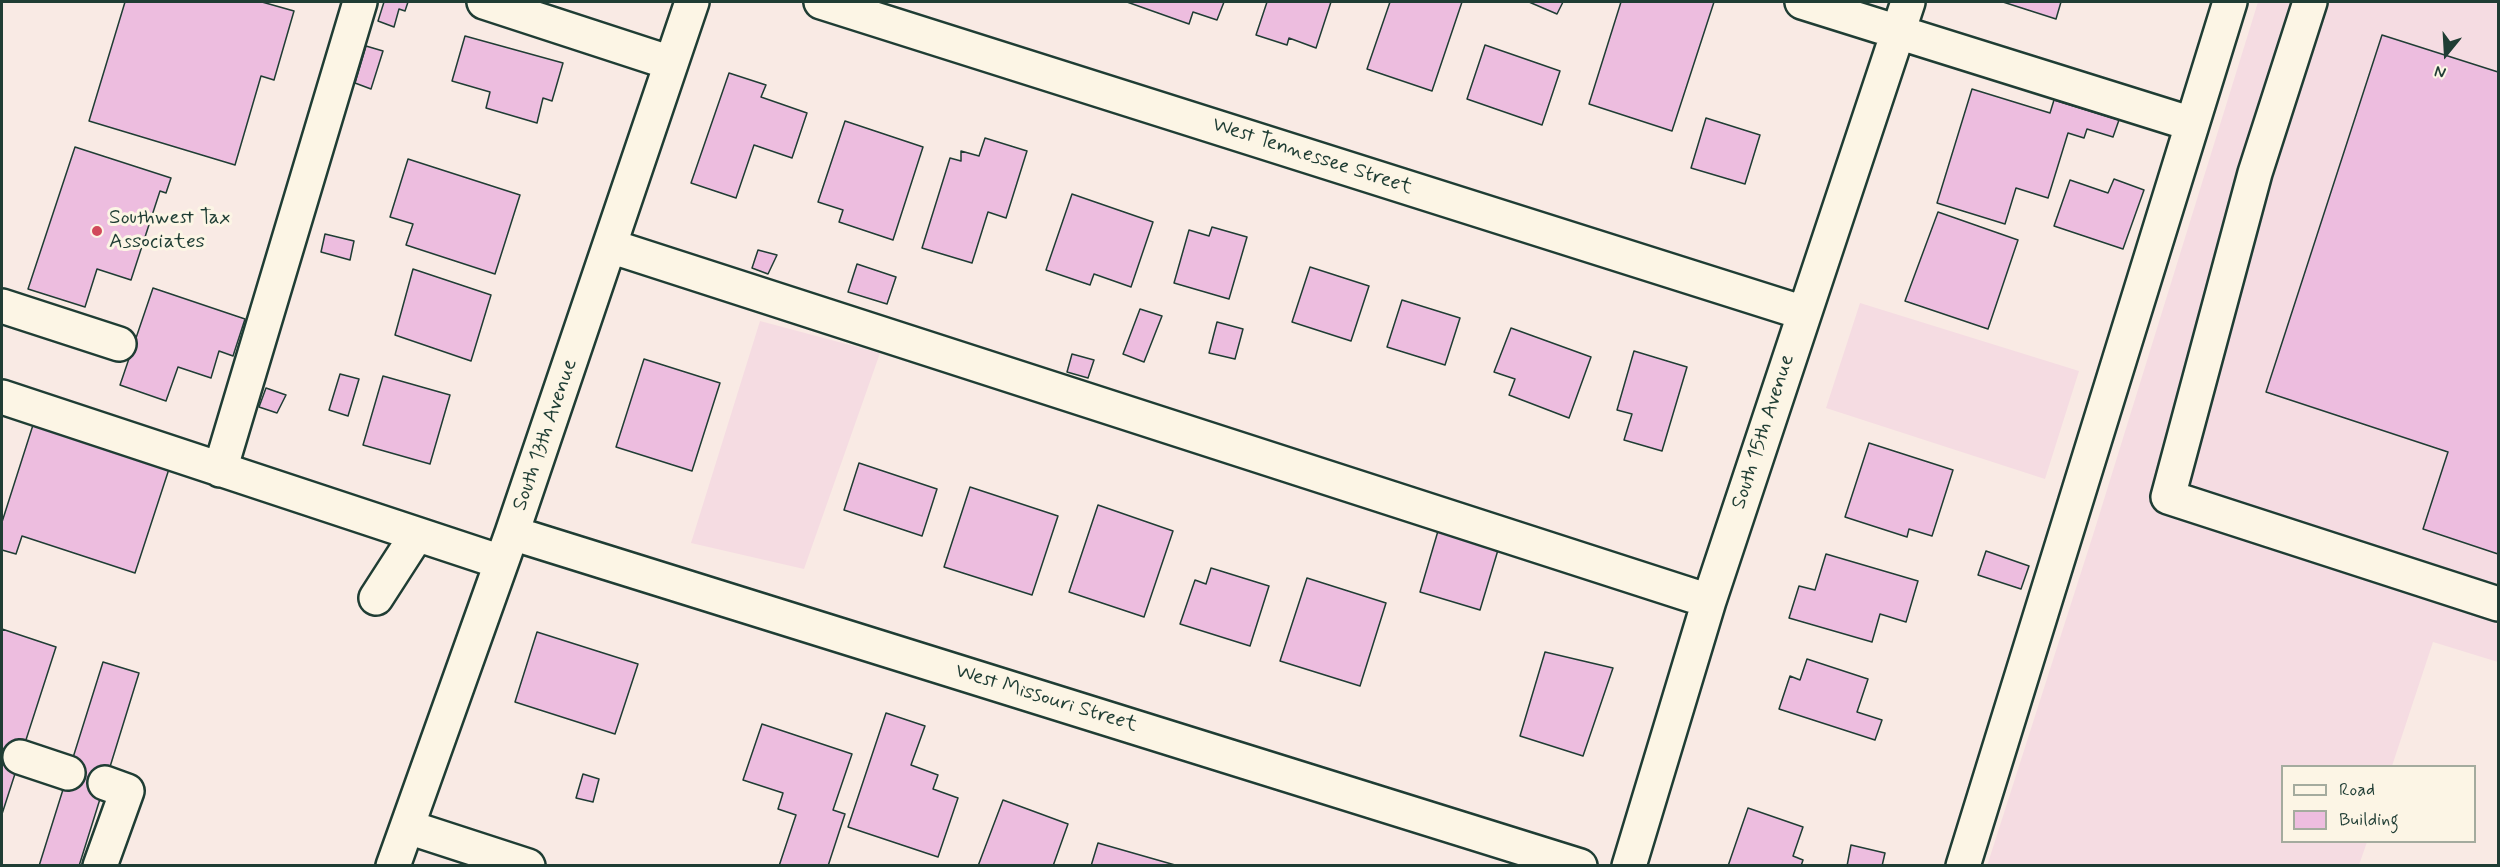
<!DOCTYPE html>
<html>
<head>
<meta charset="utf-8">
<style>
  body { margin:0 }
  #map { position:relative; width:2500px; height:867px; overflow:hidden; background:#f9eae4; font-family:Mynerve,sans-serif }
  canvas { display:block }
  .frame { position:absolute; inset:0; border:3px solid #1f3d34; pointer-events:none }
  .legend { position:absolute; left:2281px; top:765px; width:195px; height:78px; box-sizing:border-box; background:#fcf5e5; border:2px solid #a4ab9e; margin:0; padding:8px 10px; list-style:none; font-size:18px; color:#1f3d34 }
  .legend li { display:flex; align-items:center; gap:12px; height:30px }
  .legend b { width:30px; border:2px solid #a4ab9e }
  .north { position:absolute; left:2416px; top:24px; width:60px; height:60px; -webkit-text-stroke:4px #fcf5e5; paint-order:stroke; rotate:198deg; font-size:16px; font-weight:700; line-height:24px; text-align:center; color:#1f3d34 }
  .north::after { content:''; display:block; margin:auto; width:21px; height:27px; background:#1f3d34; clip-path:polygon(50% 0,100% 100%,50% 72%,0 100%) }
</style>
</head>
<body>
<div id="map">
<canvas width="2500" height="867"></canvas>
<div class="frame"></div>
<ul class="legend">
<li><b style="height:8px;background:#fcf5e5"></b>Road</li>
<li><b style="height:16px;background:#edbddf"></b>Building</li>
</ul>
<div class="north">N</div>
</div>
<script>
const c = document.querySelector('canvas').getContext('2d');
c.lineJoin = 'round';
function fill(path, color) { c.fillStyle = color; c.fill(path, 'evenodd'); }
function trace(path, color, width, dash) { c.strokeStyle = color; c.lineWidth = width; c.lineCap = dash ? 'butt' : 'round'; c.setLineDash(dash || []); c.stroke(path); }
function label(font, color, halo, rows, align = 'center') {
  c.font = font + ' Mynerve,sans-serif'; c.lineWidth = 6; c.setLineDash([]); c.textBaseline = 'middle'; c.strokeStyle = halo; c.fillStyle = color; for (const [text, x, y, turn = 0] of rows) {
    c.save(); c.translate(x, y); c.rotate((+turn || 0) * Math.PI / 180); c.textAlign = isNaN(turn) ? turn : align; if (halo) c.strokeText(text, 0, 0); c.fillText(text, 0, 0); c.restore();
  }
}
const built = new Path2D(`
  M 2258,2 L 2498,2 L 2498,662 L 2433,642 L 2392,766 L 2282,766 L 2282,842 L 2367,842 L 2359,865 L 1987,866 L 2093,535 Z
  M 1860,303 L 2079,371 L 2045,479 L 1826,408 Z
  M 760,321 L 880,353 L 804,569 L 691,543 Z`);
const building = new Path2D(`
  M 125,2 L 262,2 L 294,11 L 274,80 L 261,76 L 235,165 L 89,121 Z
  M 384,2 L 408,2 L 405,11 L 399,9 L 394,27 L 378,21 Z
  M 1127,2 L 1224,2 L 1217,20 L 1193,12 L 1189,24 Z
  M 1267,2 L 1331,2 L 1316,48 L 1289,38 L 1287,45 L 1256,35 Z
  M 1390,2 L 1462,2 L 1432,91 L 1367,69 Z
  M 1529,2 L 1563,2 L 1557,14 Z
  M 1621,2 L 1714,2 L 1672,131 L 1589,104 Z
  M 2003,2 L 2061,2 L 2056,19 Z
  M 2382,35 L 2498,72 L 2498,554 L 2423,529 L 2448,452 L 2266,392 Z
  M 465,36 L 563,63 L 552,101 L 543,98 L 537,123 L 486,108 L 490,92 L 452,81 Z
  M 1485,45 L 1560,71 L 1542,125 L 1467,99 Z
  M 366,46 L 383,51 L 371,89 L 355,83 Z
  M 729,73 L 766,85 L 761,97 L 807,113 L 792,158 L 754,145 L 736,198 L 691,183 Z
  M 1972,89 L 2050,113 L 2054,100 L 2119,120 L 2113,137 L 2087,129 L 2084,138 L 2068,133 L 2048,198 L 2016,188 L 2005,224 L 1937,203 Z
  M 1706,118 L 1760,135 L 1745,184 L 1691,168 Z
  M 845,121 L 923,147 L 893,240 L 839,222 L 843,210 L 818,202 Z
  M 985,138 L 1027,151 L 1006,218 L 988,212 L 972,263 L 922,248 L 950,158 L 961,161 L 961,151 L 979,156 Z
  M 75,147 L 171,178 L 166,193 L 160,191 L 131,280 L 97,269 L 85,307 L 28,289 Z
  M 408,159 L 520,195 L 495,274 L 406,245 L 413,224 L 390,217 Z
  M 2114,179 L 2144,190 L 2123,249 L 2054,226 L 2070,180 L 2108,193 Z
  M 1072,194 L 1153,222 L 1131,287 L 1094,274 L 1090,285 L 1046,270 Z
  M 1938,212 L 2018,240 L 1988,329 L 1905,301 Z
  M 1212,227 L 1247,237 L 1229,299 L 1174,283 L 1189,230 L 1209,236 Z
  M 325,234 L 354,241 L 350,260 L 321,252 Z
  M 758,250 L 777,255 L 768,274 L 752,268 Z
  M 857,264 L 896,277 L 887,304 L 848,292 Z
  M 1310,267 L 1369,286 L 1351,341 L 1292,322 Z
  M 413,269 L 491,295 L 471,361 L 395,335 Z
  M 153,288 L 245,319 L 233,356 L 219,351 L 211,378 L 178,367 L 166,401 L 120,385 Z
  M 1402,300 L 1460,318 L 1445,365 L 1387,347 Z
  M 1140,309 L 1162,316 L 1144,362 L 1123,354 Z
  M 1217,322 L 1243,329 L 1235,359 L 1209,353 Z
  M 1511,328 L 1591,357 L 1569,418 L 1509,395 L 1515,379 L 1494,372 Z
  M 1634,351 L 1687,367 L 1662,451 L 1624,440 L 1632,414 L 1617,410 Z
  M 1072,354 L 1094,360 L 1088,378 L 1067,372 Z
  M 644,359 L 720,383 L 692,471 L 616,447 Z
  M 340,374 L 359,379 L 348,416 L 329,410 Z
  M 383,376 L 450,395 L 430,464 L 363,445 Z
  M 266,388 L 286,395 L 277,413 L 259,407 Z
  M 33,425 L 169,469 L 135,573 L 22,536 L 16,554 L 2,550 L 2,522 Z
  M 1869,443 L 1953,470 L 1932,536 L 1909,529 L 1907,537 L 1845,517 Z
  M 859,463 L 937,489 L 922,536 L 844,510 Z
  M 970,487 L 1058,516 L 1032,595 L 944,567 Z
  M 1098,505 L 1173,531 L 1144,617 L 1069,592 Z
  M 1438,531 L 1498,550 L 1480,610 L 1420,592 Z
  M 1986,551 L 2029,566 L 2021,589 L 1978,575 Z
  M 1826,554 L 1918,581 L 1906,622 L 1880,614 L 1872,642 L 1789,618 L 1799,586 L 1815,590 Z
  M 1211,568 L 1269,586 L 1250,646 L 1180,624 L 1195,580 L 1206,584 Z
  M 1307,578 L 1386,603 L 1360,686 L 1280,661 Z
  M 2,629 L 56,647 L 2,814 Z
  M 537,632 L 638,664 L 615,734 L 515,702 Z
  M 1545,652 L 1613,668 L 1583,756 L 1520,736 Z
  M 1807,659 L 1868,679 L 1857,712 L 1882,720 L 1875,740 L 1779,709 L 1790,676 L 1800,680 Z
  M 103,662 L 139,673 L 105,783 L 79,866 L 39,866 Z
  M 886,713 L 925,726 L 911,765 L 938,775 L 933,789 L 958,798 L 938,857 L 848,827 Z
  M 762,724 L 852,754 L 833,810 L 845,814 L 828,866 L 779,866 L 796,815 L 778,809 L 783,793 L 743,780 Z
  M 583,774 L 599,779 L 593,802 L 576,798 Z
  M 1003,800 L 1068,824 L 1053,866 L 978,866 Z
  M 1748,808 L 1803,827 L 1793,856 L 1803,860 L 1801,866 L 1728,866 Z
  M 1098,843 L 1175,865 L 1175,866 L 1091,866 Z
  M 1851,845 L 1885,853 L 1882,866 L 1847,866 Z`);
const minor = new Path2D(`
  M 484,2 L 671,63
  M 821,2 L 1804,313
  M 1802,2 L 2192,124
  M 2310,2 L 2255,173 L 2168,497 L 2498,604
  M 610,246 L 1709,601
  M 2,306 L 119,344
  M 2,397 L 501,562
  M 220,470 L 360,2
  M 512,533 L 1580,866
  M 376,598 L 416,536
  M 20,757 L 68,773
  M 408,827 L 528,866
  M 100,866 L 127,791 L 105,783
  M 393,866 L 512,533 L 692,2
  M 1629,866 L 1709,601 L 1908,2
  M 1963,866 L 2230,2`);
const markers = [
  [97,231,6,"#d1495b"]
];
const streetNames = [
  ["West Tennessee Street",1312,157,18],
  ["South 15th Avenue",1764,432,-72],
  ["South 13th Avenue",546,435,-71],
  ["West Missouri Street",1046,699,17]
];
const poiNames = [
  ["Southwest Tax",109,219],
  ["Associates",109,243]
];
fill(built, '#f5dce2');
fill(building, '#edbddf');
trace(building, '#1f3d34', 1.5);
trace(minor, '#1f3d34', 38);
trace(minor, '#fcf5e5', 33);
for (const [x, y, r, color] of markers) { const dot = new Path2D(); dot.arc(x, y, r, 0, 2 * Math.PI); c.fillStyle = color; c.fill(dot); trace(dot, '#fcf5e5', 2); }
label('21px', '#1f3d34', '#fcf5e5', streetNames);
label('21px', '#1f3d34', '#fcf5e5', poiNames, 'left');
</script>
</body>
</html>
